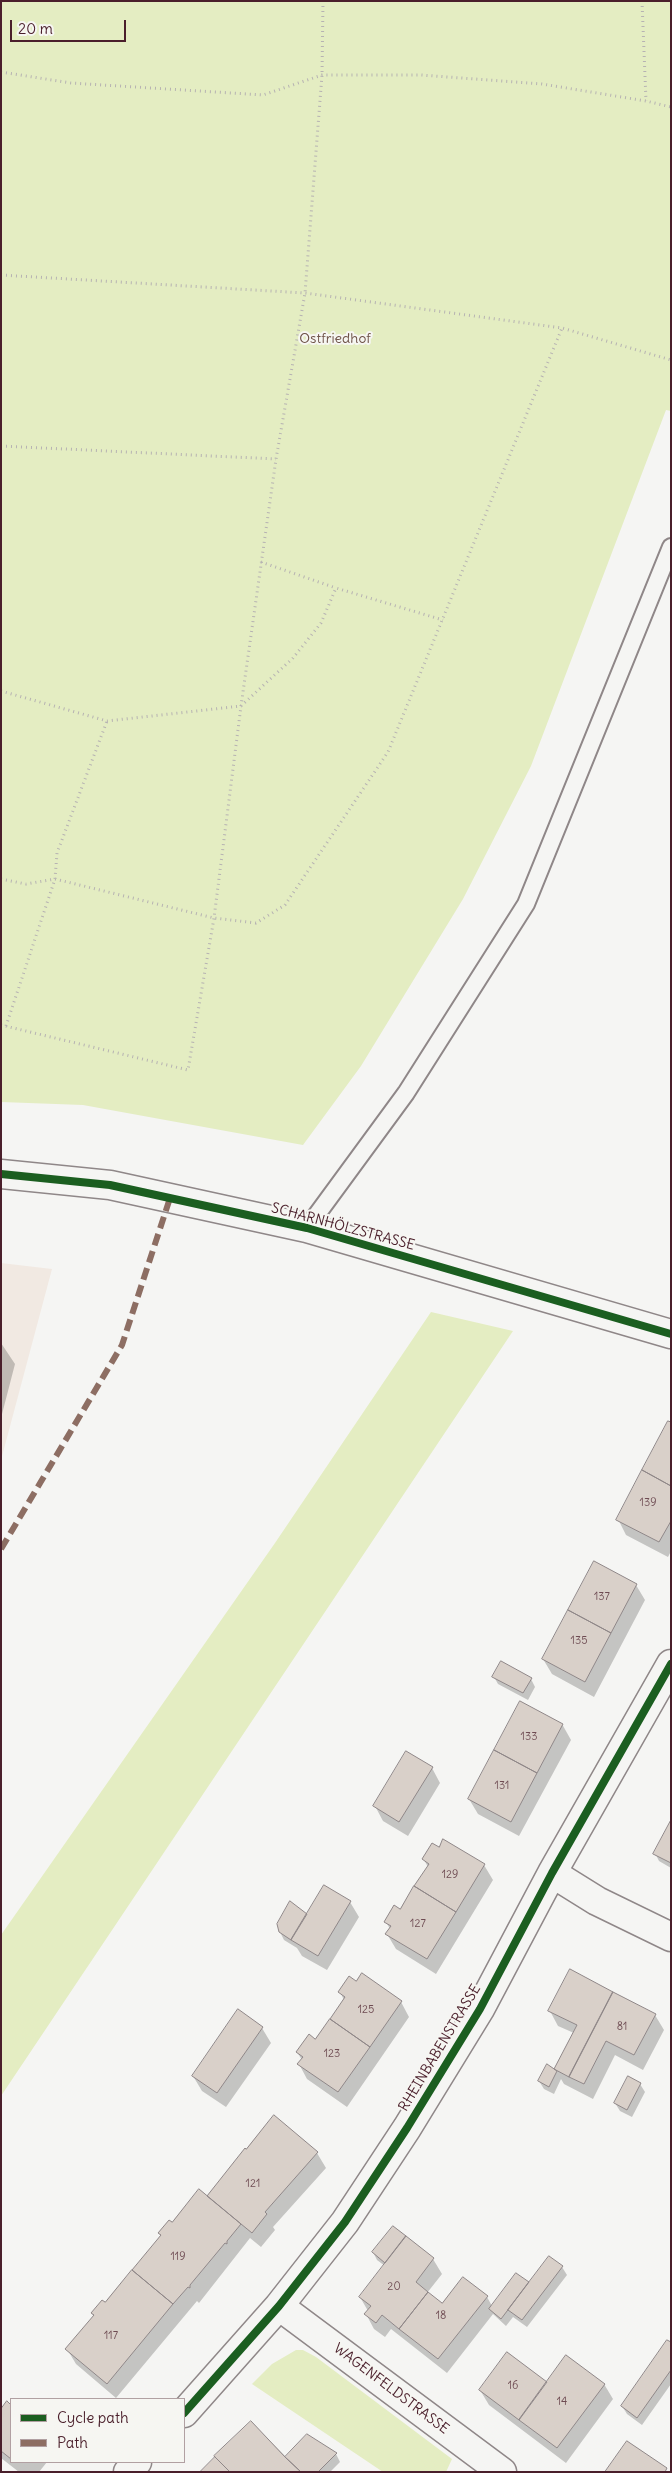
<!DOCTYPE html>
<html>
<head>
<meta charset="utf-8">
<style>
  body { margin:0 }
  #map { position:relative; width:672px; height:2473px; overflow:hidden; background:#f5f5f3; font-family:Delius,sans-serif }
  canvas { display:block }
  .frame { position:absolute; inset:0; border:2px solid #4a1f2b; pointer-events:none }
  .legend { position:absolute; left:10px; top:2398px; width:175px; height:65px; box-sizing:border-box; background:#f6f6f2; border:1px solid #b1a0a2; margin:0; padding:6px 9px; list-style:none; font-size:15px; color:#4a1f2b }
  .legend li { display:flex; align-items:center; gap:10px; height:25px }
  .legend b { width:25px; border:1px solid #b1a0a2 }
  .scale { position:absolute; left:10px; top:20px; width:116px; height:22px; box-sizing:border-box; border:2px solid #4a1f2b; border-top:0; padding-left:6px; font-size:15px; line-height:18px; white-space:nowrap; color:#4a1f2b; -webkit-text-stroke:4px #f6f6f2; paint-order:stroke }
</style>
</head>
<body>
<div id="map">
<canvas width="672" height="2473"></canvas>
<div class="frame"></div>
<ul class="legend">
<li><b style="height:6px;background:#1b5e20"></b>Cycle path</li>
<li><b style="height:6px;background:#8d6e63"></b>Path</li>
</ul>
<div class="scale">20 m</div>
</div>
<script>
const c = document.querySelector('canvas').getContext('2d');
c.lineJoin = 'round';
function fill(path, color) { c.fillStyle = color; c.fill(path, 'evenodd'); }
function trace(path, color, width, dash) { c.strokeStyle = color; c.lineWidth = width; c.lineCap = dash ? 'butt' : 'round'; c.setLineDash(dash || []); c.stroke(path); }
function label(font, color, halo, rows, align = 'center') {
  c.font = font + ' Delius,sans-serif'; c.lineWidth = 4; c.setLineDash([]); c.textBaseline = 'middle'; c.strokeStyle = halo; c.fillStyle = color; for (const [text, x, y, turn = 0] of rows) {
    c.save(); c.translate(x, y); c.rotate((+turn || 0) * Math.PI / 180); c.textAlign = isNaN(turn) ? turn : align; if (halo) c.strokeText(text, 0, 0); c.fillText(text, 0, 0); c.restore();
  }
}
const built = new Path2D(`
  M 1,1263 L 52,1269 L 1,1460 Z`);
const green = new Path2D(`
  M 1,1 L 671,1 L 671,411 L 666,410 L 531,766 L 463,899 L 361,1066 L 303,1145 L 83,1105 L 1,1102 Z
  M 431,1312 L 513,1331 L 1,2096 L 1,1935 L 275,1543 Z
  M 296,2350 L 303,2350 L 316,2357 L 452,2459 L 446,2472 L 383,2472 L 252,2384 L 272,2364 Z`);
const shadow = new Path2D(`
  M 1,1343 L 15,1364 L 1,1418 Z
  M 671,1424 L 671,1551 L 668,1557 L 626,1535 L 618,1519 Z
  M 636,1585 L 645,1600 L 594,1697 L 552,1674 L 543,1659 Z
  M 494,1677 L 531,1679 L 535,1687 L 528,1700 L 498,1684 Z
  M 562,1724 L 571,1740 L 519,1836 L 478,1814 L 469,1799 Z
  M 432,1768 L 440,1783 L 408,1836 L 383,1821 L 375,1806 Z
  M 671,1823 L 671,1868 L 659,1861 L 655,1853 Z
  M 444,1841 L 484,1865 L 493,1880 L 436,1974 L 396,1949 L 387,1934 L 390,1929 L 386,1922 L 401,1911 L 428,1867 L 424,1860 L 439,1848 Z
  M 350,1902 L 359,1917 L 327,1970 L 302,1956 L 297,1948 L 284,1940 L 280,1932 L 307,1914 Z
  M 356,1982 L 401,2002 L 409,2017 L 347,2107 L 307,2079 L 299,2064 L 302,2060 L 297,2052 L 316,2040 L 344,2000 L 340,1992 Z
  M 550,2011 L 655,2015 L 664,2030 L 643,2070 L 615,2055 L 593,2099 L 564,2084 L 561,2079 L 554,2094 L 544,2089 L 539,2081 L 555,2070 L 574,2033 L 558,2026 Z
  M 262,2028 L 271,2043 L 226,2107 L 202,2091 L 193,2076 Z
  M 640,2084 L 645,2092 L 632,2117 L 620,2111 L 615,2103 Z
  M 246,2151 L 317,2153 L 326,2168 L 273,2227 L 275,2230 L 261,2247 L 250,2238 L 199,2303 L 197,2301 L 116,2398 L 76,2364 L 67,2349 L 94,2317 L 92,2314 L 105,2304 L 161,2236 L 159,2234 L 207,2198 Z
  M 393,2227 L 433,2259 L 442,2274 L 427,2293 L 443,2305 L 487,2297 L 492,2306 L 516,2274 L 529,2284 L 549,2258 L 562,2267 L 567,2275 L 527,2327 L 513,2317 L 506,2326 L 493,2314 L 447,2373 L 391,2329 L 385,2337 L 374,2329 L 366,2314 L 368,2311 L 360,2297 L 385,2266 L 377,2260 L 373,2252 Z
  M 671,2344 L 671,2384 L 642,2425 L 627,2414 L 622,2406 Z
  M 604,2384 L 613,2399 L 566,2463 L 489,2405 L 480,2390 Z
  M 7,2403 L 11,2406 L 11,2462 L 47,2462 L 39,2472 L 19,2472 L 1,2458 L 1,2411 Z
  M 251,2422 L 286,2457 L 307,2435 L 336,2454 L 340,2462 L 330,2472 L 201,2472 Z`);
const building = new Path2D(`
  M 668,1421 L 671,1422 L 671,1486 L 642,1470 Z
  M 642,1470 L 671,1486 L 671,1521 L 659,1542 L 616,1520 Z
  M 594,1561 L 637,1584 L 611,1633 L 568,1610 Z
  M 568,1610 L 611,1633 L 585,1682 L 542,1659 Z
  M 501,1661 L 532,1678 L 523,1693 L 492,1677 Z
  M 520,1701 L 563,1724 L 537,1773 L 494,1750 Z
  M 494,1750 L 537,1773 L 511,1822 L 468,1799 Z
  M 406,1751 L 433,1767 L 399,1822 L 373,1806 Z
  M 671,1820 L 671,1863 L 653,1854 Z
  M 443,1839 L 485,1864 L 456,1912 L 414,1886 L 429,1864 L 422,1859 L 432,1843 L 439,1847 Z
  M 324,1885 L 351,1901 L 318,1956 L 291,1940 Z
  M 414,1886 L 456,1912 L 427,1959 L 385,1934 L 391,1926 L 384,1922 L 394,1905 L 400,1909 Z
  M 290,1901 L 307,1914 L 291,1940 L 279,1932 L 277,1924 Z
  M 570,1969 L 613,1992 L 569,2077 L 554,2069 L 577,2025 L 548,2011 Z
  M 362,1973 L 402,2001 L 370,2047 L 330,2019 L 345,1997 L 338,1992 L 349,1976 L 356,1981 Z
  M 613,1992 L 656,2014 L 634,2055 L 606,2041 L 584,2084 L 569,2077 Z
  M 238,2009 L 263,2027 L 217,2093 L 192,2076 Z
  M 330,2019 L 370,2047 L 338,2092 L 297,2064 L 303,2057 L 296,2052 L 309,2034 L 315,2039 Z
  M 547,2064 L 557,2071 L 549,2087 L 538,2081 Z
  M 628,2076 L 641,2083 L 627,2110 L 614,2103 Z
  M 274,2115 L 318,2152 L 265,2212 L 267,2214 L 252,2233 L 207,2196 L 245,2148 L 246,2149 Z
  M 199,2189 L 241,2224 L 227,2241 L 227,2244 L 225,2243 L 190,2285 L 190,2288 L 188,2287 L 173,2304 L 132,2270 L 161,2235 L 158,2233 L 169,2220 L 172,2222 Z
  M 393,2226 L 406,2236 L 385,2263 L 372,2252 Z
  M 406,2236 L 434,2258 L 416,2282 L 428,2292 L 399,2329 L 382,2315 L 376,2323 L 364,2314 L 371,2306 L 359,2297 Z
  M 549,2256 L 563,2266 L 522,2320 L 508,2310 Z
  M 132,2270 L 173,2304 L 107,2384 L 65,2349 L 94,2315 L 91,2313 L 102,2300 L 105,2302 Z
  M 516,2273 L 529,2282 L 501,2319 L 489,2309 Z
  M 463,2277 L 488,2296 L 438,2359 L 399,2329 L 428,2292 L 442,2303 Z
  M 667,2340 L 671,2342 L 671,2370 L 637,2418 L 621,2406 Z
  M 507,2352 L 547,2382 L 519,2420 L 479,2390 Z
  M 566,2355 L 605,2384 L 557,2448 L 519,2420 Z
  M 7,2401 L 11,2405 L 11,2459 L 1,2451 L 1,2409 Z
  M 251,2421 L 285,2457 L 301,2472 L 230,2472 L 214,2456 Z
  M 307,2434 L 337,2453 L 318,2472 L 301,2472 L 285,2457 Z
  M 627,2441 L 667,2468 L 665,2472 L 605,2472 Z
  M 215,2457 L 230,2472 L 200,2472 Z`);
const path = new Path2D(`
  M 642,1 L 646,101
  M 1,72 L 71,83 L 263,95 L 322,75 L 421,75 L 542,84 L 646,101 L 671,107
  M 1,275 L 305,293 L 562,328 L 671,360
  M 1,446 L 276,459
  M 261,562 L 336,588
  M 1,691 L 107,721 L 241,706 L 293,658 L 321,623 L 336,588 L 443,620
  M 1,879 L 26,884 L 55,879 L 214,918 L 256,923 L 285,905 L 388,752 L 562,328
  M 1,1025 L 188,1070 L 214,918 L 241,706 L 276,459 L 305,293 L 322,75 L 323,1
  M 6,1026 L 55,879 L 57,853 L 107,721`);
const lane = new Path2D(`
  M 307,1228 L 406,1093 L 526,904 L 671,547`);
const street = new Path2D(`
  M 552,1873 L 597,1901 L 671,1937
  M 279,2306 L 502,2472
  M 184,2413 L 279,2306 L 345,2222 L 407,2128 L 480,2009 L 552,1873 L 671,1664
  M 128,2472 L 137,2462`);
const secondary = new Path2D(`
  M 1,1174 L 110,1185 L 307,1228 L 671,1334`);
const quiet = new Path2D(`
  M 1,1549 L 122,1345 L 170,1198`);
const cycleway = new Path2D(`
  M 1,1174 L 110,1185 L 307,1228 L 671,1334
  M 184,2413 L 279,2306 L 345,2222 L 407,2128 L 480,2009 L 552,1873 L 671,1664`);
const numberNames = [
  ["139",648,1503],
  ["137",602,1597],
  ["135",579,1641],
  ["133",529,1737],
  ["131",502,1786],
  ["129",450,1875],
  ["127",418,1924],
  ["125",366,2010],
  ["81",622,2027],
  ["123",332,2054],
  ["121",253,2184],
  ["119",178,2257],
  ["20",394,2287],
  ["18",441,2316],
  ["117",111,2336],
  ["16",513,2386],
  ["14",562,2402]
];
const parkNames = [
  ["Ostfriedhof",335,339]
];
const streetNames = [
  ["SCHARNHÖLZSTRASSE",343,1227,15],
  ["RHEINBABENSTRASSE",440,2048,-59],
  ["WAGENFELDSTRASSE",391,2389,37]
];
fill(built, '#f1e9e2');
fill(green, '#e4edc2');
fill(shadow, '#0003');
fill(building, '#d9d0c9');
trace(building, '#8f8788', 1);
trace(lane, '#8f8788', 20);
trace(street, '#8f8788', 31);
trace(secondary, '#8f8788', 31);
trace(path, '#b6b2b2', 3, [1, 4]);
trace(lane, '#f5f5f3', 16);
trace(street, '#f5f5f3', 28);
trace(secondary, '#f5f5f3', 28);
trace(quiet, '#8d6e63', 6, [12, 6]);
trace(cycleway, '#1b5e20', 8);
label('11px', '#6e4b52', null, numberNames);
label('14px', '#6d5146', '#f6f6f2', parkNames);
label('14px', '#4a1f2b', '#f6f6f2', streetNames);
</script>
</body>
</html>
